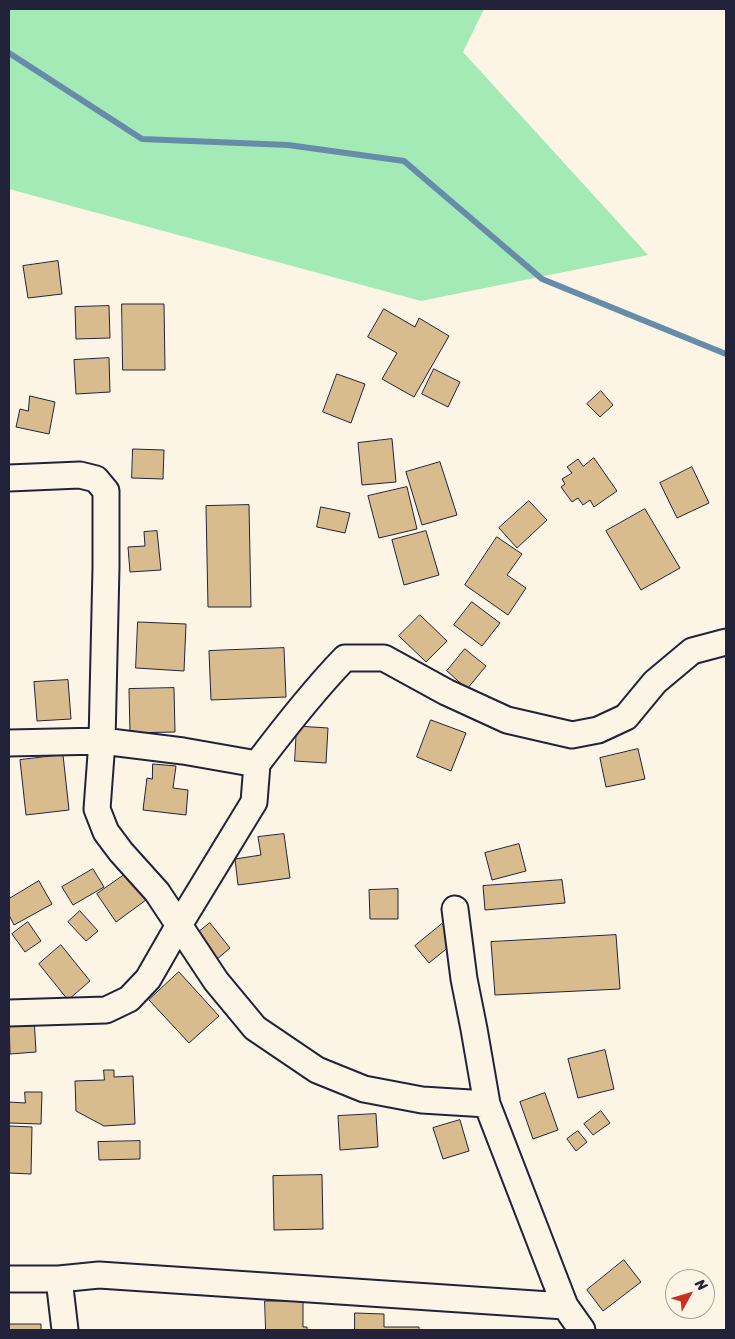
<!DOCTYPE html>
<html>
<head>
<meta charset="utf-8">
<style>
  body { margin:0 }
  #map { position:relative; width:735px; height:1339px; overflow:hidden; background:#fcf5e5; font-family:Sriracha,sans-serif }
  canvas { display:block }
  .frame { position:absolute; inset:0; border:10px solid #22223b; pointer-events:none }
  .north { position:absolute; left:665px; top:1269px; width:50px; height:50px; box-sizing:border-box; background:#fcf5e5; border:1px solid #a5a1a1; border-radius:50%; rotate:51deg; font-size:14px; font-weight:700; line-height:20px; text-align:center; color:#22223b }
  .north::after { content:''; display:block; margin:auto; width:18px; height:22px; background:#c8321e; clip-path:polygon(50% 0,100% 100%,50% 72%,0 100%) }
</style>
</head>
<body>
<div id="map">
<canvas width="735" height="1339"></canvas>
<div class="frame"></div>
<div class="north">N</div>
</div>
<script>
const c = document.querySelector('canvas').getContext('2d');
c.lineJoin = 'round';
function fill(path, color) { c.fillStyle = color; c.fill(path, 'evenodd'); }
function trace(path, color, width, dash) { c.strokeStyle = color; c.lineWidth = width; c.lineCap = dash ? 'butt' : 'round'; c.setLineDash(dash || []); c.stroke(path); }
const green = new Path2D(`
  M 9,9 L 484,9 L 463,52 L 648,255 L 421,301 L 9,189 Z`);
const stream = new Path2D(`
  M 9,53 L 142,139 L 288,145 L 404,161 L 542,279 L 726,354`);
const building = new Path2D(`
  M 58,261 L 62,294 L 28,298 L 23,266 Z
  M 122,304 L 164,304 L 165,370 L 123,370 Z
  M 109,306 L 110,338 L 76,339 L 75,307 Z
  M 384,309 L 415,327 L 419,318 L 449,336 L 414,397 L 382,379 L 397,353 L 368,337 Z
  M 109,358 L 110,392 L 76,394 L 74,360 Z
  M 434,369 L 460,382 L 448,407 L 422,394 Z
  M 337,374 L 365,384 L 351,423 L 323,412 Z
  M 601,391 L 613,405 L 600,417 L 587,404 Z
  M 30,396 L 55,402 L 49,434 L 16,427 L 20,409 L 28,411 Z
  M 392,439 L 396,482 L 362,485 L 358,443 Z
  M 133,449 L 164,450 L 163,479 L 132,478 Z
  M 594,458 L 617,491 L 594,507 L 590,500 L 583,505 L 578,498 L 572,502 L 561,487 L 565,484 L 562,479 L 572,473 L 567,467 L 578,459 L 583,466 Z
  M 440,462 L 457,515 L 422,525 L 406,472 Z
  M 692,467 L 709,503 L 677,518 L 660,483 Z
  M 407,487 L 417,529 L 379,538 L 368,496 Z
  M 529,501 L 547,520 L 517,548 L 499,528 Z
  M 249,505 L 251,607 L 208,607 L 206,506 Z
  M 321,507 L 350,513 L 345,533 L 317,527 Z
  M 645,509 L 680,568 L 641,590 L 606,531 Z
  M 157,531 L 161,570 L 130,572 L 128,547 L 145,546 L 144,532 Z
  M 426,531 L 439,575 L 404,585 L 392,540 Z
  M 497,537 L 522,554 L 507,575 L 526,588 L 508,615 L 465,585 Z
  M 472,602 L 500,623 L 482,646 L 454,625 Z
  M 420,615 L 447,641 L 426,662 L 399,636 Z
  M 138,622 L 186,624 L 184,671 L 136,668 Z
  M 284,648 L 286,697 L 211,700 L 209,651 Z
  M 465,649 L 486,666 L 467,689 L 447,671 Z
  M 68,680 L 71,719 L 37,721 L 34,682 Z
  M 174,688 L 175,732 L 130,733 L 129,689 Z
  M 431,720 L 466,733 L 451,771 L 417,757 Z
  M 297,726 L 328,728 L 326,763 L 295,761 Z
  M 638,749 L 645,779 L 606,787 L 600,758 Z
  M 63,755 L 69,810 L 26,815 L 20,760 Z
  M 153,764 L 176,766 L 173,788 L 188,790 L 186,815 L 143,810 L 147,778 L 152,779 Z
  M 284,834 L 290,878 L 238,885 L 235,859 L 261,855 L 258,837 Z
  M 519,844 L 526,871 L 492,880 L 485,853 Z
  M 93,869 L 104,887 L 73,905 L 62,887 Z
  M 127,873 L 146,900 L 116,922 L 97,894 Z
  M 562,880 L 565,903 L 485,910 L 483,886 Z
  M 39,881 L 52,904 L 14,925 L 9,915 L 9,899 Z
  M 398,889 L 398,919 L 370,919 L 369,890 Z
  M 80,911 L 98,931 L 86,941 L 68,922 Z
  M 28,922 L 41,941 L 25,952 L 12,934 Z
  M 210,923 L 230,948 L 216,960 L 195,935 Z
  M 442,924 L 456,941 L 429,963 L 415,946 Z
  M 616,935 L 620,989 L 495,995 L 491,942 Z
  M 61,945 L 90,981 L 68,1000 L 39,964 Z
  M 179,972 L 219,1016 L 189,1043 L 149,1000 Z
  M 34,1017 L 36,1052 L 10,1054 L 9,1018 Z
  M 605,1050 L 614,1089 L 578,1098 L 568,1059 Z
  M 104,1070 L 114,1070 L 114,1077 L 133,1076 L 135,1124 L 104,1126 L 76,1111 L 75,1081 L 104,1080 Z
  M 25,1092 L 42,1092 L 41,1124 L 9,1123 L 9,1102 L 25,1103 Z
  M 545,1093 L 558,1130 L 533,1139 L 520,1102 Z
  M 601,1111 L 610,1123 L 593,1135 L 584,1124 Z
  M 376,1114 L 378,1147 L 340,1150 L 338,1116 Z
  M 460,1120 L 469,1151 L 443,1159 L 433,1128 Z
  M 9,1126 L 32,1127 L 31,1174 L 9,1173 Z
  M 578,1131 L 587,1142 L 576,1151 L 567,1139 Z
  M 140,1141 L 140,1159 L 99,1160 L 98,1142 Z
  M 322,1175 L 323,1229 L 274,1230 L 273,1176 Z
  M 624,1260 L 641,1282 L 603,1311 L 587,1290 Z
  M 265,1301 L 303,1301 L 303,1327 L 307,1327 L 307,1330 L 266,1330 Z
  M 355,1313 L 384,1314 L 384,1327 L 419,1327 L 419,1330 L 355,1330 Z
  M 9,1324 L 41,1324 L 41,1330 L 9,1330 Z`);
const street = new Path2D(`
  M 9,478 L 80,475 L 96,479 L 106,491 L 106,567 L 102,741 L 97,809 L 106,832 L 121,852 L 157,892 L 216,981 L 255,1028 L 317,1070 L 364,1089 L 422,1100 L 487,1104
  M 9,743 L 102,741 L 183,751 L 257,764 C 285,727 313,691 345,658 L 384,658 L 446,692 L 507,720 L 572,735 L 598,730 L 626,717 L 655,682 L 692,651 L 726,642
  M 455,909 L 464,979 L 474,1029 L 487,1104 L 565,1306 L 582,1330
  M 9,1013 L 106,1010 L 129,999 L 148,979 L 179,925 L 254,802 L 257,764
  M 9,1279 L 59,1279 L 99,1275 L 565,1306
  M 59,1279 L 65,1330`);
fill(green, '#a4eab6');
trace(stream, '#668caa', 6);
fill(building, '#d9bc8d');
trace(building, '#22223b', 1);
trace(street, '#22223b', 29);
trace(street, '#fcf5e5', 25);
</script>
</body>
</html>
